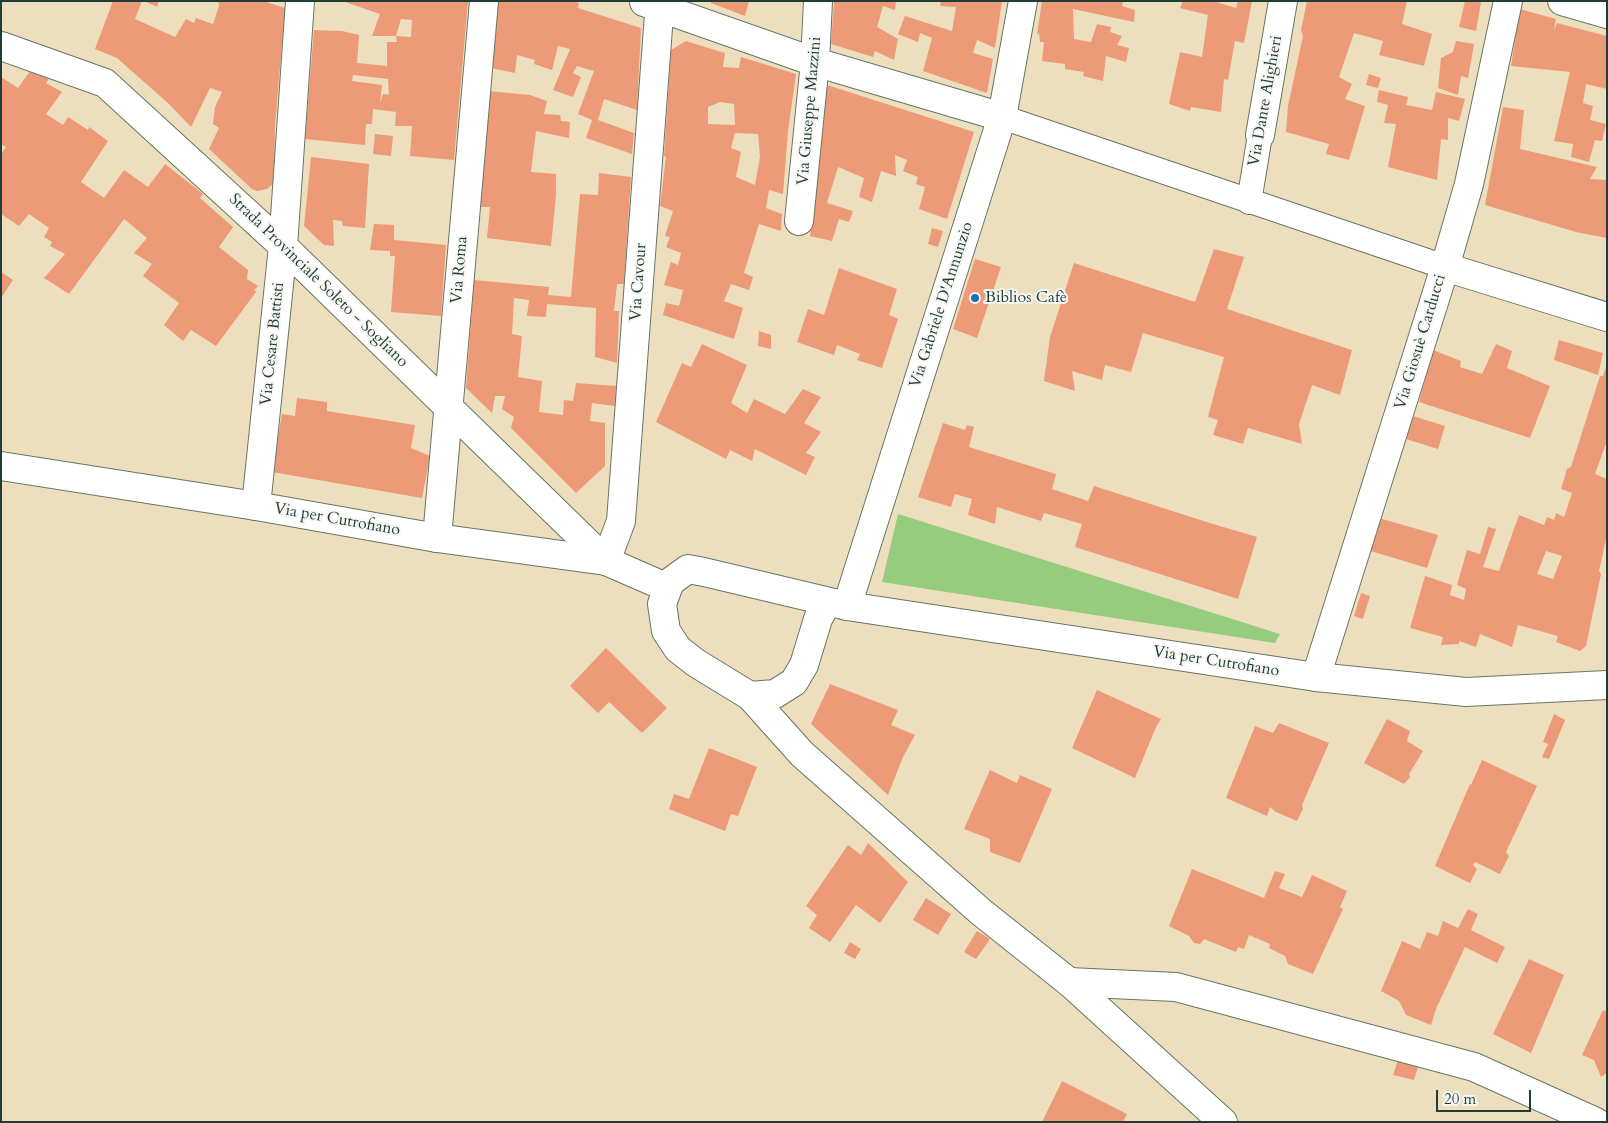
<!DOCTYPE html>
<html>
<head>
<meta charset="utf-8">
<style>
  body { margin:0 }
  #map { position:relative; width:1608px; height:1123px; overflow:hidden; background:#eddfbe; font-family:Cardo,serif }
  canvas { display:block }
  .frame { position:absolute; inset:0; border:2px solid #1f3d34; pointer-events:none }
  .scale { position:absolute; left:1436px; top:1090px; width:95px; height:22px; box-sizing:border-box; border:2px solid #1f3d34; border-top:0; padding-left:6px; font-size:15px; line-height:18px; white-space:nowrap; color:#1f3d34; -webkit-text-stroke:4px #f6f6f2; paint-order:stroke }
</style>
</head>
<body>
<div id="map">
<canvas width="1608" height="1123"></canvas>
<div class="frame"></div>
<div class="scale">20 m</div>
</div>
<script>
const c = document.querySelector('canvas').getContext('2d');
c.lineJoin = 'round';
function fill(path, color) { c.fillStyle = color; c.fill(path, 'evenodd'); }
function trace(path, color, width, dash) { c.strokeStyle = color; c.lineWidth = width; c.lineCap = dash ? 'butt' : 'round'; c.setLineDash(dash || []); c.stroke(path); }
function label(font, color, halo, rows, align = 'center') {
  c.font = font + ' Cardo,serif'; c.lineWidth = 4; c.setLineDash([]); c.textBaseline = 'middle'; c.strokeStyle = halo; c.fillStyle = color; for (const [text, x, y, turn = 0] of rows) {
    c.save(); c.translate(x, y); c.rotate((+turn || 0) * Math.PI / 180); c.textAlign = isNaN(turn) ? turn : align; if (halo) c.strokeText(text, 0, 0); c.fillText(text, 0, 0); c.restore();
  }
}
const green = new Path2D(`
  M 898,514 L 1280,634 L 1275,643 L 882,582 Z`);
const building = new Path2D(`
  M 113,1 L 142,1 L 135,19 L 175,37 L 186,19 L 194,23 L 196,18 L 213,24 L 219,6 L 218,1 L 263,1 L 285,8 L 275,126 L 274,183 L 267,189 L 257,191 L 252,189 L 209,149 L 219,128 L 213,124 L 215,107 L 222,92 L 210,88 L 191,127 L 169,104 L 117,58 L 95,49 Z
  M 144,1 L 159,1 L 157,7 Z
  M 342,1 L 468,1 L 454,160 L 410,156 L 412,126 L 395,126 L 396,112 L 373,109 L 372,124 L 366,124 L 365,145 L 305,139 L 314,30 L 342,31 L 359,35 L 357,63 L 387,66 L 387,42 L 397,42 L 396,36 L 411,37 L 412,20 L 401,19 L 396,36 L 372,36 L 380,14 ZM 353,75 L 388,79 L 389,95 L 383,94 L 380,103 L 382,85 L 352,81 Z
  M 497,1 L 573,1 L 579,3 L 578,8 L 641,28 L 637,110 L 604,99 L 598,120 L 634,133 L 632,154 L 586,138 L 592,120 L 578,114 L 594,71 L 577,66 L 573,73 L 581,77 L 573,97 L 553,90 L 570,49 L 558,46 L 552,70 L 534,64 L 535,60 L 517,55 L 515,73 L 491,68 Z
  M 711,1 L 749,1 L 745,16 L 711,3 Z
  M 834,1 L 896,1 L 895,10 L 883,6 L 877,27 L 898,39 L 894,60 L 875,51 L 873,57 L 831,44 Z
  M 941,1 L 1002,1 L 995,48 L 977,40 L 973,53 L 993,59 L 987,93 L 923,71 L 932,38 L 920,33 L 918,42 L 898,34 L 905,16 L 952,31 L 956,7 L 940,6 Z
  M 1042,1 L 1123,1 L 1122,6 L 1135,10 L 1134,22 L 1073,9 L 1074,39 L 1091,42 L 1097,24 L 1111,27 L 1110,32 L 1122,36 L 1117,45 L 1129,48 L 1126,62 L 1106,56 L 1103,81 L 1083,76 L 1084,72 L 1065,69 L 1065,64 L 1042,61 L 1044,42 L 1040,42 L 1039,33 L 1037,34 Z
  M 1183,1 L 1213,1 L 1236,8 L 1238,1 L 1252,1 L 1244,43 L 1235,41 L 1228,80 L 1224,79 L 1221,112 L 1191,107 L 1190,111 L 1169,104 L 1180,52 L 1202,57 L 1208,15 L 1180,8 Z
  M 1307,1 L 1407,1 L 1402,24 L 1432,34 L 1424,66 L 1379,55 L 1383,41 L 1354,33 L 1339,77 L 1352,84 L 1345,99 L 1365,106 L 1349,160 L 1326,154 L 1329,144 L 1286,132 L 1288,106 L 1303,36 L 1301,30 Z
  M 1465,1 L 1481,2 L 1476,31 L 1459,27 Z
  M 1516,8 L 1556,19 L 1554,31 L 1557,23 L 1607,36 L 1607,89 L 1586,84 L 1583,103 L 1593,106 L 1590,120 L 1606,124 L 1602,141 L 1595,140 L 1589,162 L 1571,157 L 1573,144 L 1554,141 L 1570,72 L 1511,66 L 1518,21 L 1514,19 Z
  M 686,41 L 725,53 L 723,67 L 739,68 L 741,57 L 796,74 L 788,131 L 783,194 L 769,190 L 766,208 L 782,214 L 781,231 L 759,224 L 744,273 L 753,277 L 749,290 L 731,284 L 724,301 L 743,308 L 734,339 L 663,315 L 666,303 L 679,306 L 683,290 L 664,285 L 671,262 L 678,265 L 681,253 L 666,247 L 670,237 L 665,236 L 673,211 L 660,206 L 666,157 L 664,156 L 671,50 ZM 720,102 L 734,104 L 735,125 L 708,124 L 708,107 ZM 735,133 L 758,134 L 760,157 L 755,185 L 736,177 L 741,152 L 731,148 Z
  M 1456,41 L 1474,44 L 1468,78 L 1461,76 L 1458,95 L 1438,88 L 1441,58 L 1453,52 Z
  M 30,71 L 49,79 L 46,83 L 62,92 L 46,114 L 63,125 L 68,117 L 88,130 L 89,127 L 108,141 L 81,182 L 104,198 L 124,170 L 148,187 L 165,164 L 203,194 L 200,198 L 233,227 L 219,247 L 248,270 L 247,279 L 258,286 L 254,290 L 256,292 L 216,346 L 191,330 L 183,341 L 164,325 L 179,303 L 143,276 L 152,264 L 134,253 L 147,238 L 124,219 L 69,294 L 44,278 L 65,254 L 50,246 L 52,242 L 44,237 L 49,228 L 29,214 L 19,226 L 1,214 L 1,154 L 6,147 L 1,144 L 1,77 L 18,88 Z
  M 1369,74 L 1381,78 L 1378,88 L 1366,85 Z
  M 827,85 L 974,132 L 947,219 L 919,209 L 925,187 L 916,184 L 918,177 L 903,171 L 907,160 L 895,155 L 896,176 L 881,171 L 872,202 L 859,197 L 864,178 L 838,167 L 827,203 L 853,211 L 849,222 L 839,219 L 832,241 L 810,236 Z
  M 1379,90 L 1408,97 L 1406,105 L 1432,110 L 1436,92 L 1465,99 L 1459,121 L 1448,118 L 1448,140 L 1441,139 L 1437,180 L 1388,167 L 1396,124 L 1384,123 L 1388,105 L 1377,102 Z
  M 488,91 L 530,95 L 547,101 L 544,114 L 560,115 L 561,121 L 570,122 L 569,138 L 536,131 L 531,172 L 556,174 L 556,195 L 551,246 L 487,238 L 490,207 L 480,207 Z
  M 1503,107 L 1524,110 L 1520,149 L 1597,167 L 1590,179 L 1607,180 L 1607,238 L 1576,232 L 1485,205 Z
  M 375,134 L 393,136 L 391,156 L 373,154 Z
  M 311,157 L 369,164 L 365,228 L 343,226 L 342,221 L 333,220 L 334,246 L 324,245 L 304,226 Z
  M 599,173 L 631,177 L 624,284 L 617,284 L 614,311 L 619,311 L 617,363 L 595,357 L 596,308 L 547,304 L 546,317 L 527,316 L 529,300 L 514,298 L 512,334 L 522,336 L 518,377 L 542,381 L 539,412 L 563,415 L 564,400 L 573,401 L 576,383 L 616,386 L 615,406 L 592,403 L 590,421 L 605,423 L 605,466 L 576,493 L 511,428 L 514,417 L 502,409 L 505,396 L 495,396 L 492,413 L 466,388 L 474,280 L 549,287 L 548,295 L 571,297 L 580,194 L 598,195 Z
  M 374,224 L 394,225 L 394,240 L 446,245 L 441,316 L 391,312 L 395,256 L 390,256 L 390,251 L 370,250 Z
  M 932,228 L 943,231 L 938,247 L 928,244 Z
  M 1214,249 L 1244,257 L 1227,309 L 1352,350 L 1340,395 L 1312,385 L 1299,424 L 1302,444 L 1248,428 L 1243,444 L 1213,435 L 1218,420 L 1208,417 L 1224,357 L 1143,333 L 1131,372 L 1105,365 L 1102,380 L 1072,371 L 1075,391 L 1044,381 L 1050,337 L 1074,263 L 1195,302 Z
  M 975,259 L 1001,267 L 977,338 L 953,329 Z
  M 839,268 L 897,289 L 889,315 L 898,319 L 882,368 L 857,360 L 860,354 L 837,345 L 834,355 L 797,342 L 808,309 L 824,315 Z
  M 1,272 L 13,280 L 1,298 Z
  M 759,331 L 771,335 L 771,349 L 758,346 Z
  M 1559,340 L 1603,353 L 1598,375 L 1554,360 Z
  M 702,344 L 747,365 L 731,403 L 747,413 L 754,399 L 785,414 L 803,389 L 821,397 L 804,423 L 821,432 L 806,453 L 815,457 L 806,475 L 755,449 L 752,461 L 730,450 L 726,459 L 656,422 L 682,363 L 691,367 Z
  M 1496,344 L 1512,351 L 1507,368 L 1550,386 L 1530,438 L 1419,402 L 1433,350 L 1461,361 L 1460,367 L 1482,374 Z
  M 1607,364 L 1607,441 L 1595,474 L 1607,479 L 1607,535 L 1599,571 L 1601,574 L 1586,646 L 1580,651 L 1556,642 L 1558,636 L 1518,625 L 1512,647 L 1480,634 L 1476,647 L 1459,641 L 1459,644 L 1441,645 L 1443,637 L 1410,628 L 1425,576 L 1452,585 L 1450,595 L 1464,600 L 1466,589 L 1457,585 L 1467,550 L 1480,554 L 1488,527 L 1496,529 L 1483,567 L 1499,571 L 1519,515 L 1544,525 L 1547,517 L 1554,520 L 1556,513 L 1564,517 L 1572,493 L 1561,489 L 1567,469 L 1571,467 L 1600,376 L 1603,376 ZM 1546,551 L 1562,556 L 1553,579 L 1537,574 Z
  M 297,398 L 327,402 L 327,411 L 415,425 L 411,448 L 430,456 L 422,498 L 272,472 L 282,414 L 295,416 Z
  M 1413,416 L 1445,426 L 1438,449 L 1406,439 Z
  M 943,423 L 965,430 L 967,425 L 974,427 L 969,447 L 1056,474 L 1052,489 L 1088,501 L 1094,486 L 1213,524 L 1257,537 L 1238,599 L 1075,547 L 1082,524 L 1044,513 L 1041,521 L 997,507 L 995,524 L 968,515 L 972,499 L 955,494 L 951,507 L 918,497 Z
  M 1372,516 L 1438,535 L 1427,568 L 1364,549 Z
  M 1361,593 L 1370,596 L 1363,619 L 1354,616 Z
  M 606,648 L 667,708 L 642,733 L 609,702 L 598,713 L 570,686 Z
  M 830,684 L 898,710 L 891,725 L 915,735 L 903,757 L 888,795 L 811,724 Z
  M 1097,690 L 1161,719 L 1156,727 L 1135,778 L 1072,748 Z
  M 1554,714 L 1565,720 L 1549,759 L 1542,757 L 1548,744 L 1543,742 Z
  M 1387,719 L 1410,731 L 1407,741 L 1423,751 L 1409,774 L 1410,777 L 1404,784 L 1364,763 Z
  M 1279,723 L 1329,743 L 1302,805 L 1303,809 L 1297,821 L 1276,812 L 1270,807 L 1267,816 L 1226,798 L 1255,726 L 1273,733 Z
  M 709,748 L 757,767 L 738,816 L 731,814 L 725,831 L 669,809 L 674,794 L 689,799 Z
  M 1482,760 L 1537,786 L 1506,852 L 1509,856 L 1500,874 L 1475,862 L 1473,865 L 1477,869 L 1470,883 L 1435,866 L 1470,784 L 1471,785 Z
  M 990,770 L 1017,783 L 1020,775 L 1052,789 L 1020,863 L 990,852 L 990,839 L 964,829 Z
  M 868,843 L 908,882 L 880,923 L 856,905 L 830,942 L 809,928 L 817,915 L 806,906 L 848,845 L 861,855 Z
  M 1192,869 L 1264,898 L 1275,871 L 1285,874 L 1279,888 L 1302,897 L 1312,875 L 1347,891 L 1340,907 L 1343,909 L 1313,974 L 1288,964 L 1285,956 L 1269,948 L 1270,944 L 1249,935 L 1244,949 L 1238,947 L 1236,952 L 1204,939 L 1200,944 L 1194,943 L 1189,936 L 1169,926 Z
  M 926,898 L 951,914 L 938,935 L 913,920 Z
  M 1468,909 L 1478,914 L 1471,930 L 1505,947 L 1497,963 L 1465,947 L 1436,1009 L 1431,1025 L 1406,1015 L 1399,1001 L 1381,991 L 1402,941 L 1420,949 L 1427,932 L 1438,936 L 1443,921 L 1458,928 Z
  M 977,931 L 990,939 L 976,959 L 964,952 Z
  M 850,942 L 861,949 L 855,959 L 844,953 Z
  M 1529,959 L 1564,975 L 1531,1053 L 1493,1034 Z
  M 1603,1010 L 1607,1012 L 1607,1073 L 1601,1077 L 1594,1060 L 1582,1055 Z
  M 1398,1060 L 1418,1067 L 1414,1080 L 1393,1075 Z
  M 1062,1081 L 1127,1114 L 1123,1122 L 1042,1122 Z`);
const pedestrian = new Path2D(`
  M 1002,117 L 1445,267
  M 1249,202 L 1260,135`);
const minor = new Path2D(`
  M 1562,1 L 1607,14
  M 644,2 L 815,62 L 1002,117
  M 1,46 L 105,83 L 283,246 L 606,561 L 621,521 L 660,1
  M 1260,135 L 1283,1
  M 799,221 L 815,62 L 818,1
  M 1445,267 L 1607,317
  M 256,506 L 283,246 L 300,1
  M 437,538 L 484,1
  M 847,606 L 1002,117 L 1023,1
  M 1316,677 L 1445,267 L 1469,184 L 1508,1
  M 1069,982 L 1176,987 L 1474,1067 L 1596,1122`);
const tertiary = new Path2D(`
  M 750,696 L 802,754 L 981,912 L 1069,982 L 1223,1122`);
const secondary = new Path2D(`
  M 1,466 L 256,506 L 437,538 L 606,561 L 668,588
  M 827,602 L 818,619 L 804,665 L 794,682 L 775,694 L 750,696 L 696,663 L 678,649 L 666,631 L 662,604 L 670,582 L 688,569 L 704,572 L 847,606 L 1316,677 L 1466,692 L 1607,685`);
const markers = [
  [975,298,5,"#1f6fb2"]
];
const streetNames = [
  ["Via Dante Alighieri",1266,101,-80],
  ["Via Giuseppe Mazzini",810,111,-85],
  ["Via Roma",460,270,-85],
  ["Strada Provinciale Soleto - Sogliano",318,281,44],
  ["Via Cavour",639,282,-86],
  ["Via Gabriele D'Annunzio",942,305,-72],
  ["Via Giosuè Carducci",1421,342,-73],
  ["Via Cesare Battisti",273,344,-84],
  ["Via per Cutrofiano",337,520,10],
  ["Via per Cutrofiano",1216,662,9]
];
const poiNames = [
  ["Biblios Cafè",985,298]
];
fill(green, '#96cc7e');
fill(building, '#ec9a78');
trace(pedestrian, '#677664', 26);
trace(minor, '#677664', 30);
trace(tertiary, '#677664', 30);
trace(secondary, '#677664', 30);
trace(pedestrian, '#fff', 24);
trace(minor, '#fff', 28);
trace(tertiary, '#fff', 28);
trace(secondary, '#fff', 28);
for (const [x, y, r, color] of markers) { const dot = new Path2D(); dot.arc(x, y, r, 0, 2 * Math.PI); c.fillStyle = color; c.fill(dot); trace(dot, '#f6f6f2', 2); }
label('16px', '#1f3d34', '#f6f6f2', streetNames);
label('16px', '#1f3d34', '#f6f6f2', poiNames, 'left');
</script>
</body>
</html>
